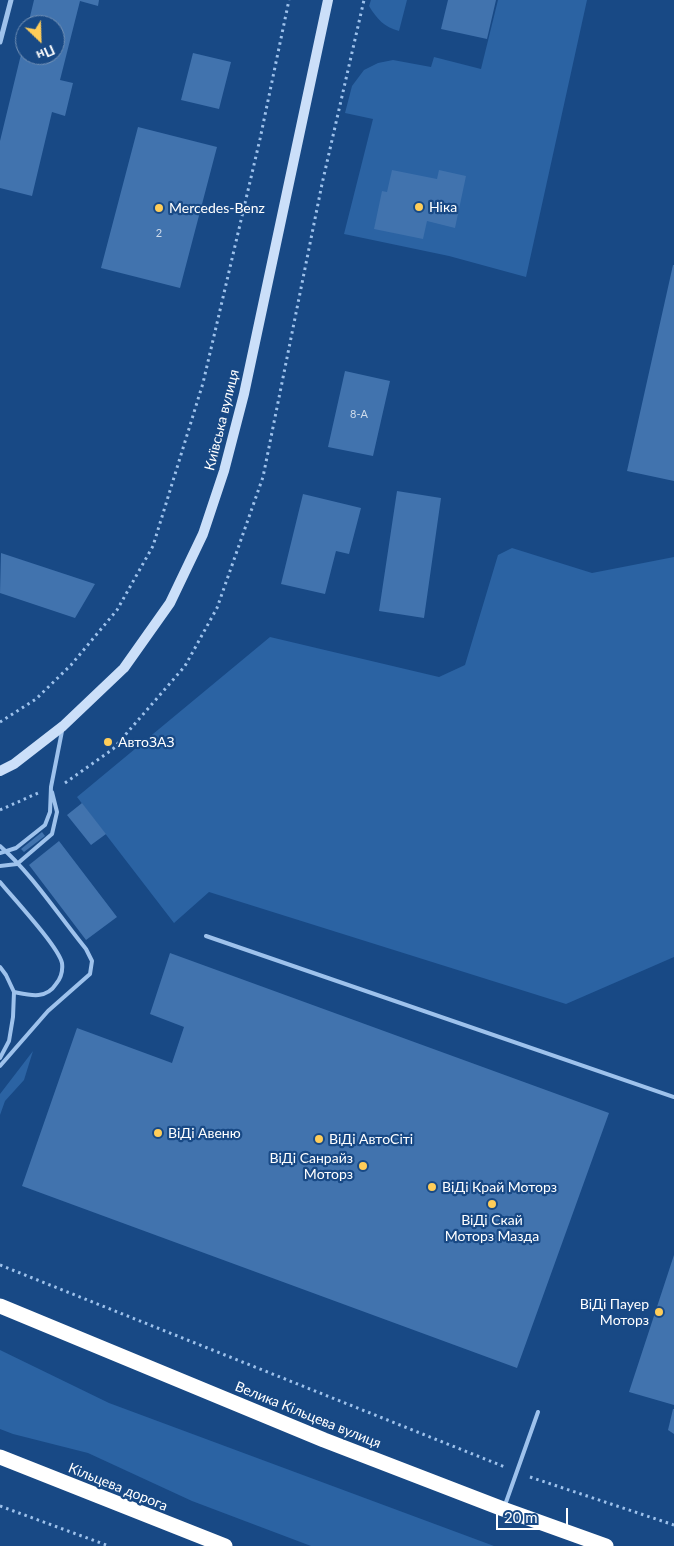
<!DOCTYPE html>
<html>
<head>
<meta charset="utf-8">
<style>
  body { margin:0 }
  #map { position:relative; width:674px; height:1546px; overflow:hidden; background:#184985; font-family:Lato,sans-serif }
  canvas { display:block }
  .north { position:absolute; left:15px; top:15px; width:50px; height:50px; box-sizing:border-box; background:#184985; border:1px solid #7492b6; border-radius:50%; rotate:156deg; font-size:14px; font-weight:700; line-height:20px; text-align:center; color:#fff }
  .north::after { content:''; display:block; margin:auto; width:18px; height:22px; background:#ffcd59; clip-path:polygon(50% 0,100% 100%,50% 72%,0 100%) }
  .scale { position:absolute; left:496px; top:1508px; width:72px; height:22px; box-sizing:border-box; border:2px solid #fff; border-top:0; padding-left:6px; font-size:15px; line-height:18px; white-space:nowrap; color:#fff; -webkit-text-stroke:4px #184985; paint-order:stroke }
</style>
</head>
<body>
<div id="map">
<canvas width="674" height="1546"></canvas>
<div class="north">Пн</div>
<div class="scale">20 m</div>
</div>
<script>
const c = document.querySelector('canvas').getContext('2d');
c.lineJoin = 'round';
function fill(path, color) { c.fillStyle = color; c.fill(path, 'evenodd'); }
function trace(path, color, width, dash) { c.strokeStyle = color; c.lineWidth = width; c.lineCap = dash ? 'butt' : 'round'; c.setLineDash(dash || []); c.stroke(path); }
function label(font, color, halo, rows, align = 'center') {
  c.font = font + ' Lato,sans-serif'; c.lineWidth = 4.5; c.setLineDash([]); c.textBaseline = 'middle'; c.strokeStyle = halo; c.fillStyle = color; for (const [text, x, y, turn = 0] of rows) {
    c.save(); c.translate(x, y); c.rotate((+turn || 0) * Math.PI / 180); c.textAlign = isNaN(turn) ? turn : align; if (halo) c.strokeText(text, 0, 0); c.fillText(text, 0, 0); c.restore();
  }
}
const green = new Path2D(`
  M 371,0 L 407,0 L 399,31 C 384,27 377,19 369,6 Z
  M 498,0 L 587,0 L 526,277 L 449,256 L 344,234 L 373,119 L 345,113 L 352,86 L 364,70 L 378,63 L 393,60 L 431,67 L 434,57 L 481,69 Z
  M 512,548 L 592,573 L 674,557 L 674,957 L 566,1004 L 209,892 L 174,923 L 77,797 L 270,637 L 439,677 L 465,665 L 498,555 Z
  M 33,1051 L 24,1080 L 5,1101 L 0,1115 L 0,1094 Z
  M 0,1350 L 109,1403 L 494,1546 L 311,1546 L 192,1501 L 88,1453 L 13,1434 L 0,1429 Z`);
const building = new Path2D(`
  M 34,0 L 99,0 L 98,6 L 80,1 L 60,80 L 73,83 L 65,116 L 52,112 L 32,196 L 0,188 L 0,141 L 24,42 L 25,55 L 55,55 L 55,25 L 28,25 Z
  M 448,0 L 496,0 L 487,39 L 441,29 Z
  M 193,53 L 231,62 L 219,109 L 181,100 Z
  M 138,127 L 217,147 L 180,288 L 101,268 Z
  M 392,170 L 437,179 L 439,170 L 466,176 L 455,228 L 427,221 L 423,239 L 374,229 L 382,191 L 387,192 Z
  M 673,265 L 674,265 L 674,481 L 627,471 Z
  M 345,371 L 390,381 L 373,456 L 328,447 Z
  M 397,491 L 441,498 L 424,618 L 379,611 Z
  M 303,494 L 361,508 L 349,554 L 336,551 L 325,594 L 281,584 Z
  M 1,553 L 95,584 L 75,618 L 0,593 Z
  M 82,803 L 106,834 L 91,845 L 67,815 Z
  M 42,832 L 45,836 L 24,852 L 21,849 Z
  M 59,841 L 117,917 L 86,940 L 29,865 Z
  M 170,953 L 609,1113 L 517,1368 L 22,1186 L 77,1028 L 172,1063 L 184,1027 L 150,1014 Z
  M 674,1255 L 674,1405 L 629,1392 Z
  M 673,1409 L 674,1409 L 674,1434 L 668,1430 Z`);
const path = new Path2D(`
  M 0,722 L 36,699 L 71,665 L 117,610 L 153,546 L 203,383 L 260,139 L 289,0
  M 65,783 L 113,749 L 185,666 L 217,608 L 263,477 L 322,184 L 364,0
  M 0,810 L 38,793
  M 0,1265 L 505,1467
  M 530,1477 L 674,1525
  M 0,1506 L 109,1546`);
const lane = new Path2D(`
  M 0,846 C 32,874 59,916 86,949 L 92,961 L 90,974 L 48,1011 L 0,1066
  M 0,853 L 16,848 L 45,825 L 50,812 L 51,787 L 62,731
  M 0,866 L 17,864 L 52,834 L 57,812 L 52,792
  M 0,882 C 13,898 58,946 62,963 C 63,971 61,978 56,984 C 46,1000 29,995 14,992
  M 206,936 L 674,1097
  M 0,967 L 6,975 L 14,992 L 13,1017 L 9,1041 L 0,1058
  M 505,1505 L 538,1412`);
const street = new Path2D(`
  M 0,42 L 11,0`);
const secondary = new Path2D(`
  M 0,771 L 14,764 L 63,726 L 124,668 L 170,603 L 203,534 L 224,471 L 244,394 L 328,0`);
const highway = new Path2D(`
  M 0,1306 L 324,1440 L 503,1509 L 606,1546
  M 0,1457 L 225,1546`);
const markers = [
  [419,207,5,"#ffcd59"],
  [159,208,5,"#ffcd59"],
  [108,742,5,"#ffcd59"],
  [158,1133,5,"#ffcd59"],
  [319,1139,5,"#ffcd59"],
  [363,1166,5,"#ffcd59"],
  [432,1187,5,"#ffcd59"],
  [492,1204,5,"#ffcd59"],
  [659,1312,5,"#ffcd59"]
];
const numberNames = [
  ["2",159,233],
  ["8-А",359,414]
];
const poiNames = [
  ["Ніка",429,207],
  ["Mercedes-Benz",169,208],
  ["АвтоЗАЗ",118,742],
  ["ВіДі Авеню",168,1133],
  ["ВіДі АвтоСіті",329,1139],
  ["ВіДі Санрайз",353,1158,"right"],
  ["Моторз",353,1174,"right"],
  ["ВіДі Край Моторз",442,1187],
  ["ВіДі Скай",492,1220,"center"],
  ["Моторз Мазда",492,1236,"center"],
  ["ВіДі Пауер",649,1304,"right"],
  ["Моторз",649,1320,"right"]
];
const streetNames = [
  ["Київська вулиця",222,420,-76],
  ["Велика Кільцева вулиця",308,1415,22],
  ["Кільцева дорога",118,1487,22]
];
fill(green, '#2b63a3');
fill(building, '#4173ae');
trace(path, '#9ec2ec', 3, [2.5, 4]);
trace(lane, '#9ec2ec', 4);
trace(street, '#9ec2ec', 5);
trace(secondary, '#cbdff9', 10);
trace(highway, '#fff', 15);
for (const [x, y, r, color] of markers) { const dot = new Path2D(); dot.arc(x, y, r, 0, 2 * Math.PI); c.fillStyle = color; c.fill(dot); trace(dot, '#184985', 2); }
label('11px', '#d0dceb', null, numberNames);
label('14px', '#fff', '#184985', poiNames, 'left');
label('14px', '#fff', '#184985', streetNames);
</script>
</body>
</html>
